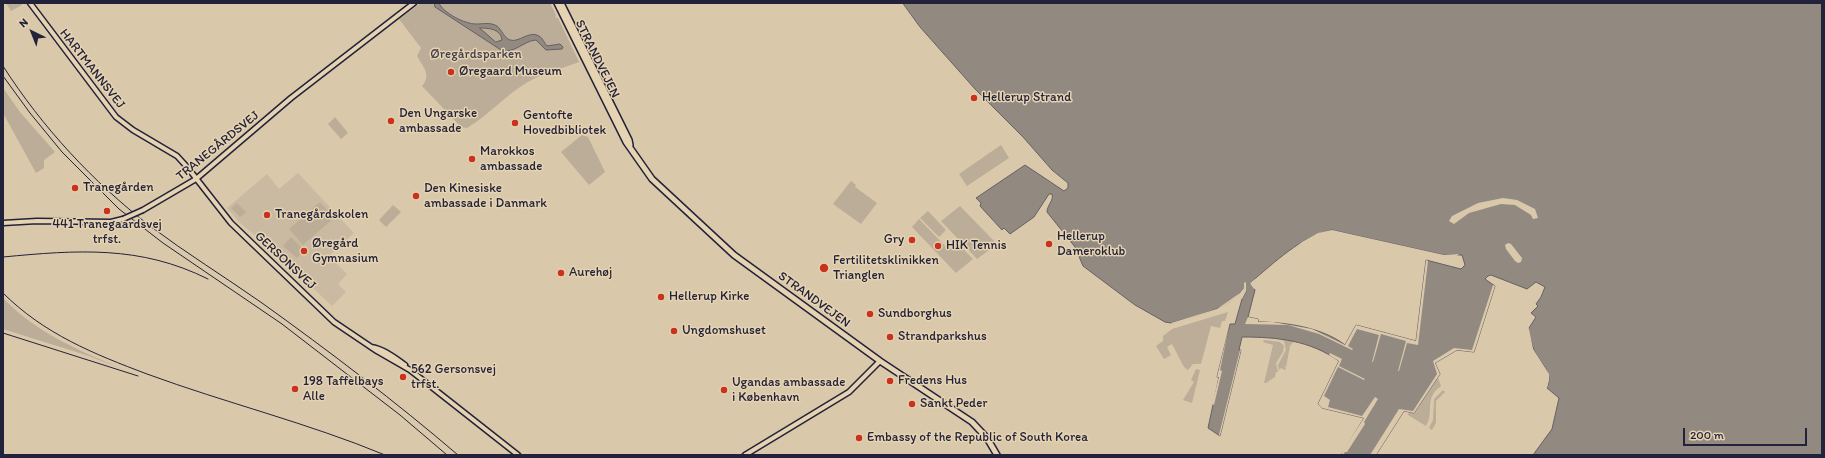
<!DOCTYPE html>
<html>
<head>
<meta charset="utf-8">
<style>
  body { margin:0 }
  #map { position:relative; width:1825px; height:458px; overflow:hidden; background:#d9c8aa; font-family:Itim,sans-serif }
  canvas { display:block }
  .frame { position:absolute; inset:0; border:4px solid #22223b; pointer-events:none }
  .north { position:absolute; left:12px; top:12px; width:40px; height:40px; -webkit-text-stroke:3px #e5d3b1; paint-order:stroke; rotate:317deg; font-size:11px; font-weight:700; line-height:16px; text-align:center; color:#22223b }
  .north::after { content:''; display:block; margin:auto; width:14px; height:18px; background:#22223b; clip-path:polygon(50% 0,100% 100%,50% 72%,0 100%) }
  .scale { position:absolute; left:1683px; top:428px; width:124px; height:18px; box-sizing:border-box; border:2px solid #22223b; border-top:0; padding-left:5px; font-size:12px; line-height:14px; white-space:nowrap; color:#22223b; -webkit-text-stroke:3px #e5d3b1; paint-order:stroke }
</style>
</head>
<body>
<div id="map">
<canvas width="1825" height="458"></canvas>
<div class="frame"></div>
<div class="north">N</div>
<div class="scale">200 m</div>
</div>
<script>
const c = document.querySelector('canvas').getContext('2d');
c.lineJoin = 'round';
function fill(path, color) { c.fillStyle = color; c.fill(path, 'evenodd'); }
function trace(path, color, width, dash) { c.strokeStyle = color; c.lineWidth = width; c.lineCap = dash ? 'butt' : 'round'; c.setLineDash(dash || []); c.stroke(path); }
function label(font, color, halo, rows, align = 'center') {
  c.font = font + ' Itim,sans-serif'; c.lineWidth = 3; c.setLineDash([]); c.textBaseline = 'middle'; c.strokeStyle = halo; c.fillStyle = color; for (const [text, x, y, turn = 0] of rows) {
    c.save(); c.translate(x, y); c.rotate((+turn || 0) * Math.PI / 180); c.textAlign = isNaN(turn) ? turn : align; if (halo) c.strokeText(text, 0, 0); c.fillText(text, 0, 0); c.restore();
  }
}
const built = new Path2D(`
  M 298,173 L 354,233 L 329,256 L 347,274 L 338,284 L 346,292 L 332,306 L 267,245 L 240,223 L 227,208 L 267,174 L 279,189 Z`);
const green = new Path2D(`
  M 6,3 L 21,3 L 22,5 L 11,11 Z
  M 421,3 L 550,3 L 556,15 L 555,17 L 558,18 L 579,62 C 561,69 539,74 523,85 C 503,98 487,116 467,128 L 461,127 L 422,86 C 432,75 423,67 417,56 L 421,48 L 399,19 Z
  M 3,88 L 20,112 L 55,152 L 44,160 L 44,168 L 36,173 L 3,113 Z
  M 335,117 L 348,133 L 341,139 L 328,124 Z
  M 582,135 L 588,137 L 605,172 L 589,185 L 561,152 Z
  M 1001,145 L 1009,158 L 967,186 L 959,174 Z
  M 851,181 L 856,185 L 855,187 L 877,203 L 861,224 L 833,204 Z
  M 320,202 L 334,218 L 303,245 L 289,229 Z
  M 237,203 L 246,212 L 240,217 L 231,208 Z
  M 393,205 L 401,212 L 386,227 L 379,220 Z
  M 960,206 L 995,242 L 996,245 L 977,259 L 941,221 Z
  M 928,211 L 946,230 L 939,237 L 920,218 Z
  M 919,219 L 949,250 L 957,243 L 973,259 L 956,273 L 912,227 Z
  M 291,237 L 304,250 L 297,258 L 283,246 Z
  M 3,298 C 37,334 83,352 127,371 L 89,356 L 3,329 Z
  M 1228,312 L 1225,321 L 1222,321 L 1220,328 L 1211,326 L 1201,364 L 1193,364 L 1188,370 L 1184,367 L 1172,344 L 1167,347 L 1171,355 L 1164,359 L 1156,346 L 1163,341 L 1163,336 L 1172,329 Z
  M 1250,337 L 1295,340 L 1290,346 L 1286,367 L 1283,366 L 1286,368 L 1285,370 L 1281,368 L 1279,370 L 1278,365 L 1286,350 L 1284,341 L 1273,338 Z
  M 1264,340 L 1280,342 L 1284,346 L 1283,352 L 1276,363 L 1278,372 L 1276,372 L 1275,377 L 1266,383 L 1264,383 L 1273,345 L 1263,342 Z
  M 1196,369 L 1200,370 L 1192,403 L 1183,400 L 1194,382 L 1191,380 Z
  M 1437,375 L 1441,386 C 1423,399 1435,411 1426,426 L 1408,415 L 1409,412 L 1414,413 Z
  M 1443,390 L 1445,392 L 1436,401 L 1436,423 L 1432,430 L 1429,428 L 1433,420 L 1434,399 Z`);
const water = new Path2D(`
  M 435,3 L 439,3 C 443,13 465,24 476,24 C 484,24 490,22 497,26 C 502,30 504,38 510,40 C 519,43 529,30 539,36 C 543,38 544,43 547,46 L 560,44 L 563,47 L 562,49 L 546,50 L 536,40 C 523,41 515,54 501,50 L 435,7 ZM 480,28 C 489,28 501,29 502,40 L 496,42 Z
  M 903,3 L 1822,3 L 1822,455 L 1533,455 L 1552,429 L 1559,398 L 1547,388 C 1554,373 1540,363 1534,350 C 1531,343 1530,336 1529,328 L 1536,317 L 1531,313 L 1538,306 L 1536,304 L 1541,297 L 1545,287 L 1536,282 L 1527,289 L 1491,275 L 1488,276 L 1485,279 L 1495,286 L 1474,352 L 1457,350 L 1435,363 L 1440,374 L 1414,413 L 1404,411 L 1376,455 L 1341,455 L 1364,418 L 1322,408 L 1318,404 L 1339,361 C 1309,340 1277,337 1242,337 L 1239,350 L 1241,350 L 1220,436 L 1208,428 L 1219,377 L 1217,377 L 1230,324 L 1235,324 L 1242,299 L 1246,291 L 1244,288 C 1229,310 1195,316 1171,323 L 1165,322 L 1135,305 L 1083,266 L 1075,247 L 1047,212 C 1047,205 1054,201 1052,194 L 1049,194 L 1034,217 L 1010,234 L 1004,228 L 1002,230 L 980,206 L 981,203 L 976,198 L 1025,165 L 1064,191 L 1068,188 L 1068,183 L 1052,170 L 1023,137 L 975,89 L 920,27 ZM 1332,230 L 1444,255 L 1462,255 L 1465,265 L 1461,269 L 1426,260 L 1416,341 L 1356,325 L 1345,345 C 1322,327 1284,322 1258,322 L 1258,319 L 1248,317 L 1255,290 L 1250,283 C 1274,263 1301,236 1332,230 Z`);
const pier = new Path2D(`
  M 1503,198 L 1517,200 L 1535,209 L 1538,218 L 1533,219 L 1531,215 L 1515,205 L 1501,204 L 1469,213 L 1454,224 L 1449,221 L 1452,216 L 1478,203 Z
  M 1332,230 L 1444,255 L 1459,254 L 1457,256 L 1444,257 L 1332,232 L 1319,235 L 1304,244 L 1253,284 L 1256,288 L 1254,289 L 1251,285 L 1250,283 L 1258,277 L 1302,242 L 1318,233 Z
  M 1508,243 L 1511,244 L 1522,258 L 1521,262 L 1518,263 L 1515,261 L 1506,249 L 1505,245 Z
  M 1426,260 L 1428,261 L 1418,345 L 1407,343 L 1399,371 L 1398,371 L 1406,341 L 1381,334 L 1373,362 L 1372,362 L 1379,335 L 1357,329 L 1348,346 L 1353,349 L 1352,350 L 1319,334 L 1288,325 L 1245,324 L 1248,317 L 1258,319 L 1258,322 L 1273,322 L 1312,329 L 1345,345 L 1356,325 L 1416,341 Z
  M 1246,282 L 1246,291 L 1242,299 L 1240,298 L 1241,295 L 1218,310 L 1172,325 L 1171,323 L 1217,309 L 1240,293 L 1244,288 L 1244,283 Z
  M 1493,285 L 1495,286 L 1474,352 L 1457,350 L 1435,363 L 1440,374 L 1414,413 L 1404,411 L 1376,455 L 1370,455 L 1399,409 L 1413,411 L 1437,374 L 1433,361 L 1454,348 L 1472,350 Z
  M 1230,323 L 1220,370 L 1222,371 L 1214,405 L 1212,404 L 1219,377 L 1217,377 Z
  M 1529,328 L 1533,349 L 1549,374 L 1549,380 L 1547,388 L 1545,387 L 1547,374 L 1531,349 L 1527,330 Z
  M 1240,350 L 1241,350 L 1220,436 L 1219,435 Z
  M 1330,353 L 1342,359 L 1339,366 L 1365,379 L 1364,380 L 1338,367 L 1324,396 L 1330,400 L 1328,407 L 1362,416 L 1375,397 L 1378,399 L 1364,422 L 1365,424 L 1347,452 L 1345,452 L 1343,455 L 1341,455 L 1343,450 L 1364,418 L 1322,408 L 1318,404 L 1339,361 L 1329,355 Z`);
const minor = new Path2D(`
  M 30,3 L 116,117 L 133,130 L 177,156 L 188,168 L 231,223 L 334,322 L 377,351 L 410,370 L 518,455
  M 143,210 L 196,179 L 291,98 L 414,3
  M 3,223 L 37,221 L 111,222 L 123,219
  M 371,347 C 384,349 395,358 405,365
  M 745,455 L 849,392 L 880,361`);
const major = new Path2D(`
  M 557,3 L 626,142 L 652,179 L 734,255 L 880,361 L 972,422 L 987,438 L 997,455
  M 561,3 L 629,140 L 630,145`);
const tram = new Path2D(`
  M 3,76 L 30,113 L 62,152 L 119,209 L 163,243 L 282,324 L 400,415 L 447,455
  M 3,257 C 77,250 140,245 208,279
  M 3,293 C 44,334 94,354 147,374 C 226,403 308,423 385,455
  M 3,333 L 138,376`);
const rail = new Path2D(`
  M 3,66 C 42,127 93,182 150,226 C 186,253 225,277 262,303 C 329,351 396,402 458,455`);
const minorBridge = new Path2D(`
  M 123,219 L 143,210`);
const markers = [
  [451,72,4,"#c8321e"],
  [974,98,4,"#c8321e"],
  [391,121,4,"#c8321e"],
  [515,123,4,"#c8321e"],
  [472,159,4,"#c8321e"],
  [75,188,4,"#c8321e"],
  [416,196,4,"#c8321e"],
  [107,211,4,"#c8321e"],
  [267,215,4,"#c8321e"],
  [912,240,4,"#c8321e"],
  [1049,244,4,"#c8321e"],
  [938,246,4,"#c8321e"],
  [304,251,4,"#c8321e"],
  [824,268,5,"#c8321e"],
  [561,273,4,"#c8321e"],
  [661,297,4,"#c8321e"],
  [870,314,4,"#c8321e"],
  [674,331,4,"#c8321e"],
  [890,337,4,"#c8321e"],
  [403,377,4,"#c8321e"],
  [890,381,4,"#c8321e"],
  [295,389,4,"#c8321e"],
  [724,390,4,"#c8321e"],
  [912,404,4,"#c8321e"],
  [859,438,4,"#c8321e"]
];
const parkNames = [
  ["Øregårdsparken",476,55]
];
const streetNames = [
  ["STRANDVEJEN",597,59,64],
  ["HARTMANNSVEJ",92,69,52],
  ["TRANEGÅRDSVEJ",218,146,-39],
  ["GERSONSVEJ",285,261,43],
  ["STRANDVEJEN",814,300,36]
];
const poiNames = [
  ["Øregaard Museum",459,72],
  ["Hellerup Strand",982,98],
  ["Den Ungarske",399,114],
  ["ambassade",399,129],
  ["Gentofte",523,116],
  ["Hovedbibliotek",523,131],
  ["Marokkos",480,152],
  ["ambassade",480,167],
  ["Tranegården",83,188],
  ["Den Kinesiske",424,189],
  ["ambassade i Danmark",424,204],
  ["Tranegårdskolen",275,215],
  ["441 Tranegaardsvej",107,225,"center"],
  ["trfst.",107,240,"center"],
  ["Hellerup",1057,237],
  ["Dameroklub",1057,252],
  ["Gry",904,240,"right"],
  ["Øregård",312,244],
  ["Gymnasium",312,259],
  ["HIK Tennis",946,246],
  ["Fertilitetsklinikken",833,261],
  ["Trianglen",833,276],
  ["Aurehøj",569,273],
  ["Hellerup Kirke",669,297],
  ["Sundborghus",878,314],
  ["Ungdomshuset",682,331],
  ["Strandparkshus",898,337],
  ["562 Gersonsvej",411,370],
  ["trfst.",411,385],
  ["Fredens Hus",898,381],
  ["198 Taffelbays",303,382],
  ["Alle",303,397],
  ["Ugandas ambassade",732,383],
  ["i København",732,398],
  ["Sankt Peder",920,404],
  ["Embassy of the Republic of South Korea",867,438]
];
fill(built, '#cabaa1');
fill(green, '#bbad97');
fill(water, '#928980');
trace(water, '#656064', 1);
fill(pier, '#d9c8aa');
trace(minor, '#22223b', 7);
trace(major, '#22223b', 8);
trace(minor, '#e5d3b1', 4);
trace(major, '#e5d3b1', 5);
trace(tram, '#22223b', 1);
trace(rail, '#22223b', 1);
trace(minorBridge, '#22223b', 7, []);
trace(minorBridge, '#e5d3b1', 4);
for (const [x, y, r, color] of markers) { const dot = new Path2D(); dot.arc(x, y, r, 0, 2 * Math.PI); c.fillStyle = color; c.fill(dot); trace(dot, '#e5d3b1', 1.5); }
label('13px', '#413e4d', '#e5d3b1', parkNames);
label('13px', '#22223b', '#e5d3b1', streetNames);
label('13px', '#22223b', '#e5d3b1', poiNames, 'left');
</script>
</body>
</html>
